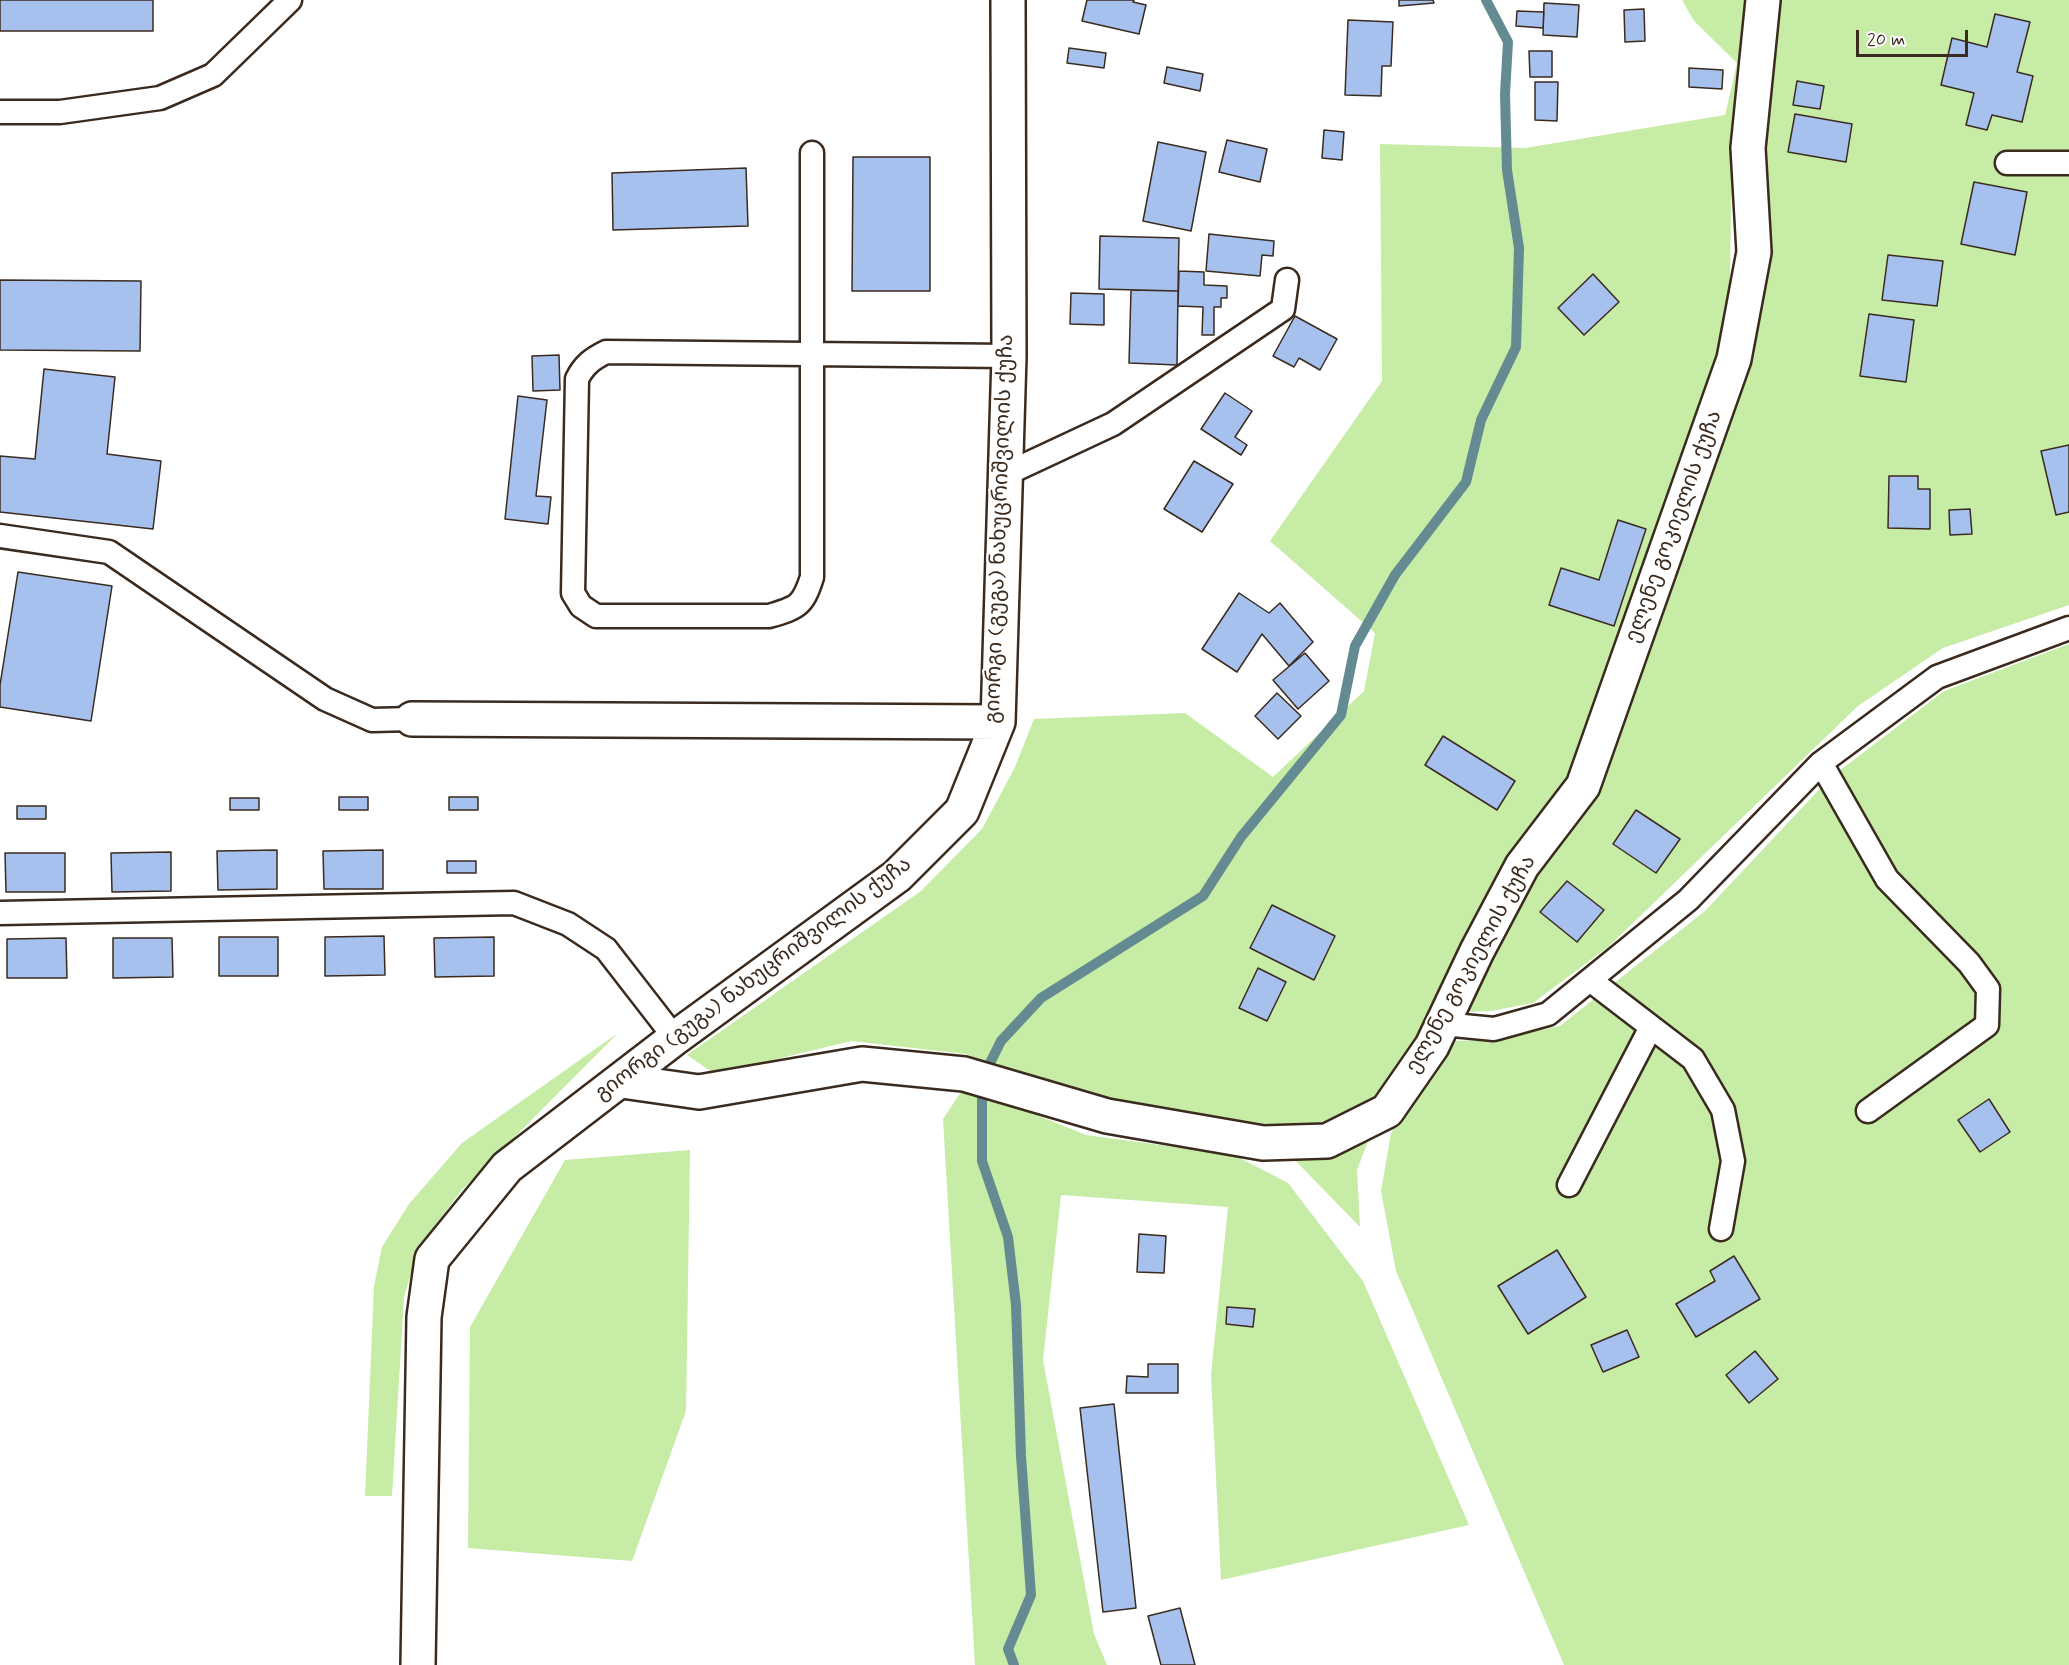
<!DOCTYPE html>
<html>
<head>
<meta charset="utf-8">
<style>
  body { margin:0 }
  #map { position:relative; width:2069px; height:1665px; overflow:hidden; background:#fff; font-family:Mynerve,sans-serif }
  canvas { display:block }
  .scale { position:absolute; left:1856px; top:30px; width:112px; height:27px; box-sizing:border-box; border:3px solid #3b2a1e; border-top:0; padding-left:8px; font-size:18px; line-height:21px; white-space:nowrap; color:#3b2a1e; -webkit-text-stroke:4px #fff; paint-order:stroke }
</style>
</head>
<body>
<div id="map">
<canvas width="2069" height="1665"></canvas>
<div class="scale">20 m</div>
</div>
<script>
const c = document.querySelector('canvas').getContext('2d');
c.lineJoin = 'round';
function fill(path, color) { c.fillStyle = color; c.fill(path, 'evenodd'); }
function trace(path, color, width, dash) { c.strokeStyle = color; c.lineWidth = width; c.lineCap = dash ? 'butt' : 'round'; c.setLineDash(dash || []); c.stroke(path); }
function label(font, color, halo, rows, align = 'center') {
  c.font = font + ' Mynerve,"Noto Sans Georgian",sans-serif'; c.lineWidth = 4.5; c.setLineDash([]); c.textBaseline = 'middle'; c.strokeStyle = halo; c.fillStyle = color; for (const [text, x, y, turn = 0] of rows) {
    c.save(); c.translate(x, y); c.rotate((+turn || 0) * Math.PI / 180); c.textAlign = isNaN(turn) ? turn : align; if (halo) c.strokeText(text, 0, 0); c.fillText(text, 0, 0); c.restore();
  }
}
const green = new Path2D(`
  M 1682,0 L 1751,0 L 1732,142 L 1729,344 L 1571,782 L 1441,995 L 1382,1099 L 1326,1127 L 1263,1131 L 1075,1100 L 966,1054 L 851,1041 L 715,1074 L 687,1055 L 921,891 L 982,829 L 1015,767 L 1034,719 L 1185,713 L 1273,777 L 1364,691 L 1375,633 L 1270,541 L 1382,381 L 1380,144 L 1525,148 L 1725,115 L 1737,63 L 1694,21 Z
  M 1777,0 L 2069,0 L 2069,605 L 1943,648 L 1858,706 L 1608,947 L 1533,1003 L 1491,1011 L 1462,1012 L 1702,497 L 1754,358 L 1769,241 L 1761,130 Z
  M 2069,644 L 2069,1665 L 1564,1665 L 1396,1271 L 1381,1191 L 1391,1133 L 1449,1041 L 1492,1040 L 1560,1026 L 1705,911 L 1830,778 L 1944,691 Z
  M 618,1033 L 461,1191 L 434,1227 L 415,1260 L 404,1297 L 392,1496 L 365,1496 L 374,1286 L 382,1247 L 409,1204 L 462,1143 Z
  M 965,1086 L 1086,1135 L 1234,1155 L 1288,1183 L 1363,1281 L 1469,1525 L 1221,1580 L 1211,1375 L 1228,1207 L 1061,1195 L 1043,1360 L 1094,1634 L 1107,1665 L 975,1665 L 943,1119 Z
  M 1373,1128 L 1357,1170 L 1360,1227 L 1285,1150 Z
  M 690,1150 L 686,1411 L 632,1561 L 468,1548 L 470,1327 L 565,1160 Z`);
const stream = new Path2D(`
  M 1014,1665 L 1008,1649 L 1031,1595 L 1021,1456 L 1016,1305 L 1008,1237 L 982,1161 L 982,1079 L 1001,1041 L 1041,998 L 1203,896 L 1241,837 L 1341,715 L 1355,646 L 1395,575 L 1466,482 L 1481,420 L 1516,347 L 1519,248 L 1507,170 L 1505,94 L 1508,42 L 1486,0`);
const building = new Path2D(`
  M 0,0 L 153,0 L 153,31 L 0,31 Z
  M 1087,0 L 1134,0 L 1133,2 L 1146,5 L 1139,34 L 1082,21 Z
  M 1399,0 L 1433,0 L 1434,3 L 1399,6 Z
  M 1544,3 L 1579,5 L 1577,37 L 1543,35 Z
  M 1644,9 L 1645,41 L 1625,42 L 1624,10 Z
  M 1517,11 L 1544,12 L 1543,28 L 1516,26 Z
  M 1995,14 L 2030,22 L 2017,72 L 2033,76 L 2022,122 L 1992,115 L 1987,130 L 1966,125 L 1974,93 L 1941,85 L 1952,38 L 1987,47 Z
  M 1348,20 L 1393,22 L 1391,66 L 1382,66 L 1381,96 L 1345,95 Z
  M 1069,48 L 1106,53 L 1104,68 L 1067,63 Z
  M 1529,51 L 1552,51 L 1552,77 L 1530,77 Z
  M 1167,67 L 1203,74 L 1200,91 L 1164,83 Z
  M 1689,68 L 1723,70 L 1722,89 L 1689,87 Z
  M 1797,81 L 1824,86 L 1820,109 L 1793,105 Z
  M 1535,82 L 1558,82 L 1557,121 L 1535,120 Z
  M 1795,114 L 1852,124 L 1846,162 L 1788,152 Z
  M 1324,130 L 1344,132 L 1342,160 L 1322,158 Z
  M 1227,140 L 1267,149 L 1260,182 L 1219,172 Z
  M 1158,142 L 1206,152 L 1191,231 L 1143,221 Z
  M 853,157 L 930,157 L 930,291 L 852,291 Z
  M 746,168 L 748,226 L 613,230 L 612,173 Z
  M 1974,182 L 2027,192 L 2015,255 L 1961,244 Z
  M 1209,234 L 1274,241 L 1273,256 L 1262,255 L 1260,276 L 1206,271 Z
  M 1100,236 L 1179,238 L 1178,291 L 1099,289 Z
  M 1888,255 L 1943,261 L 1937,306 L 1882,300 Z
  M 1179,271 L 1204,272 L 1204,285 L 1227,286 L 1227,298 L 1221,298 L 1221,307 L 1214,307 L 1214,335 L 1202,335 L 1203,307 L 1178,306 Z
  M 1593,274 L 1619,302 L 1584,335 L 1558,308 Z
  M 0,280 L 141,281 L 140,351 L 0,350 Z
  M 1131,290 L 1178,291 L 1177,365 L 1129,363 Z
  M 1071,293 L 1104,294 L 1104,325 L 1070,324 Z
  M 1869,314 L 1914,320 L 1906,382 L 1860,376 Z
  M 1295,316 L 1337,339 L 1320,370 L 1299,358 L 1294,367 L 1273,356 Z
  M 559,355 L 560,390 L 533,391 L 532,356 Z
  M 44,369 L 115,377 L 107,454 L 161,461 L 153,529 L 0,512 L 0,456 L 35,459 Z
  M 1225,393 L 1252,411 L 1235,437 L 1247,445 L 1241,455 L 1201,429 Z
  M 518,396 L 547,400 L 536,496 L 551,497 L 548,524 L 505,519 Z
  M 2069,445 L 2069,512 L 2056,515 L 2041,451 Z
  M 1194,461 L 1233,484 L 1202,532 L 1164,509 Z
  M 1889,476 L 1918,476 L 1918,489 L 1930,489 L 1930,529 L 1888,528 Z
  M 1970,509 L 1972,534 L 1950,535 L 1949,510 Z
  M 1618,520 L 1646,529 L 1614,626 L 1549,605 L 1561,568 L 1599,580 Z
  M 18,572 L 112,586 L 91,721 L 0,707 L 0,685 Z
  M 1239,593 L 1269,613 L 1280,603 L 1313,642 L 1289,666 L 1262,634 L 1237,672 L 1202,649 Z
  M 1305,653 L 1329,681 L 1298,709 L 1273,680 Z
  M 1277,693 L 1301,716 L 1278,739 L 1255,716 Z
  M 1443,736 L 1515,781 L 1497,810 L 1425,765 Z
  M 339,797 L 368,797 L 368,810 L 339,810 Z
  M 449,797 L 478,797 L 478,810 L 449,810 Z
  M 230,798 L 259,798 L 259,810 L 230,810 Z
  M 17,806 L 46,806 L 46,819 L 17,819 Z
  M 1636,810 L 1680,839 L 1656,873 L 1613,844 Z
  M 277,850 L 277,889 L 218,890 L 217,851 Z
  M 383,850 L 383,889 L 324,889 L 323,851 Z
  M 171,852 L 171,891 L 112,892 L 111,853 Z
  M 5,853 L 65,853 L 65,892 L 6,892 Z
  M 447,861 L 476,861 L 476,873 L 447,873 Z
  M 1567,881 L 1604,910 L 1577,942 L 1540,912 Z
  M 1272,905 L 1335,936 L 1314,980 L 1250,948 Z
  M 384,936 L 385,975 L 325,976 L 325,937 Z
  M 219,937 L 278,937 L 278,976 L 219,976 Z
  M 494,937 L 494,976 L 435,977 L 434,938 Z
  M 66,938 L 67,978 L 7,978 L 7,939 Z
  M 113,938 L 172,938 L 173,977 L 113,978 Z
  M 1258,968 L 1286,982 L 1267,1021 L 1239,1008 Z
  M 1989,1099 L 2010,1132 L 1980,1152 L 1958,1120 Z
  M 1139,1234 L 1166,1236 L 1164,1273 L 1137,1272 Z
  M 1557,1250 L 1586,1297 L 1528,1334 L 1498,1286 Z
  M 1734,1256 L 1760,1299 L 1696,1337 L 1676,1304 L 1715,1281 L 1710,1271 Z
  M 1227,1307 L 1255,1309 L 1253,1327 L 1226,1324 Z
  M 1627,1330 L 1639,1357 L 1603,1372 L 1591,1345 Z
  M 1755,1351 L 1778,1379 L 1749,1403 L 1726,1375 Z
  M 1148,1364 L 1178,1364 L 1178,1393 L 1126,1393 L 1127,1376 L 1148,1377 Z
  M 1114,1404 L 1136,1608 L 1103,1612 L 1080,1408 Z
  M 1180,1608 L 1195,1665 L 1161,1665 L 1148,1616 Z`);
const service = new Path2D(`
  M 0,112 L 60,112 L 160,98 L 213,75 L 290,0
  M 812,153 L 812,577 C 803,606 797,608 769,616 L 596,616 L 581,606 L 573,593 L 577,379 C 584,365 592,359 606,352 L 1009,356
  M 2007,163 L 2069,163
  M 1006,474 L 1113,424 L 1283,309 L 1287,280
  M 0,536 L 109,552 L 325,699 L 372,720 L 412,719
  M 1821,763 L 1887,879 L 1969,963 L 1988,989 L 1987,1025 L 1868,1111
  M 0,913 L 514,903 L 568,924 L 606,949 L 675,1038
  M 1590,980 L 1693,1059 L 1723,1110 L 1733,1161 L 1721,1229
  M 1443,1024 L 1494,1029 L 1548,1014 L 1688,900 L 1821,763 L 1937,677 L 2069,628
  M 1569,1185 L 1651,1027`);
const minor = new Path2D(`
  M 412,719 L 998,722
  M 622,1081 L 699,1092 L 862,1064 L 964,1074 L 1107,1116 L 1263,1143 L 1327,1141 L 1387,1111 L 1432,1046 L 1477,951 L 1522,866 L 1583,786 L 1734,359 L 1754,252 L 1748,148 L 1763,0
  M 418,1665 L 424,1317 L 432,1259 L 507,1167 L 675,1038 L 897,876 L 962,811 L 998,722 L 1009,356 L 1008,0`);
const streetNames = [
  ["ელენე გოკიელის ქუჩა",1675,527,-70],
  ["გიორგი (გუგა) ნახუცრიშვილის ქუჩა",1001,529,-88],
  ["ელენე გოკიელის ქუჩა",1472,965,-61],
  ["გიორგი (გუგა) ნახუცრიშვილის ქუჩა",754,980,-37]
];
fill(green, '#c6eca6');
trace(stream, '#648b92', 10);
fill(building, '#a6c1ee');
trace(building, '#3b2a1e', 1.5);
trace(service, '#3b2a1e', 27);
trace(minor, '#3b2a1e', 38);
trace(service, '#fff', 22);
trace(minor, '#fff', 33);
label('21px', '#3b2a1e', '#fff', streetNames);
</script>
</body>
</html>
